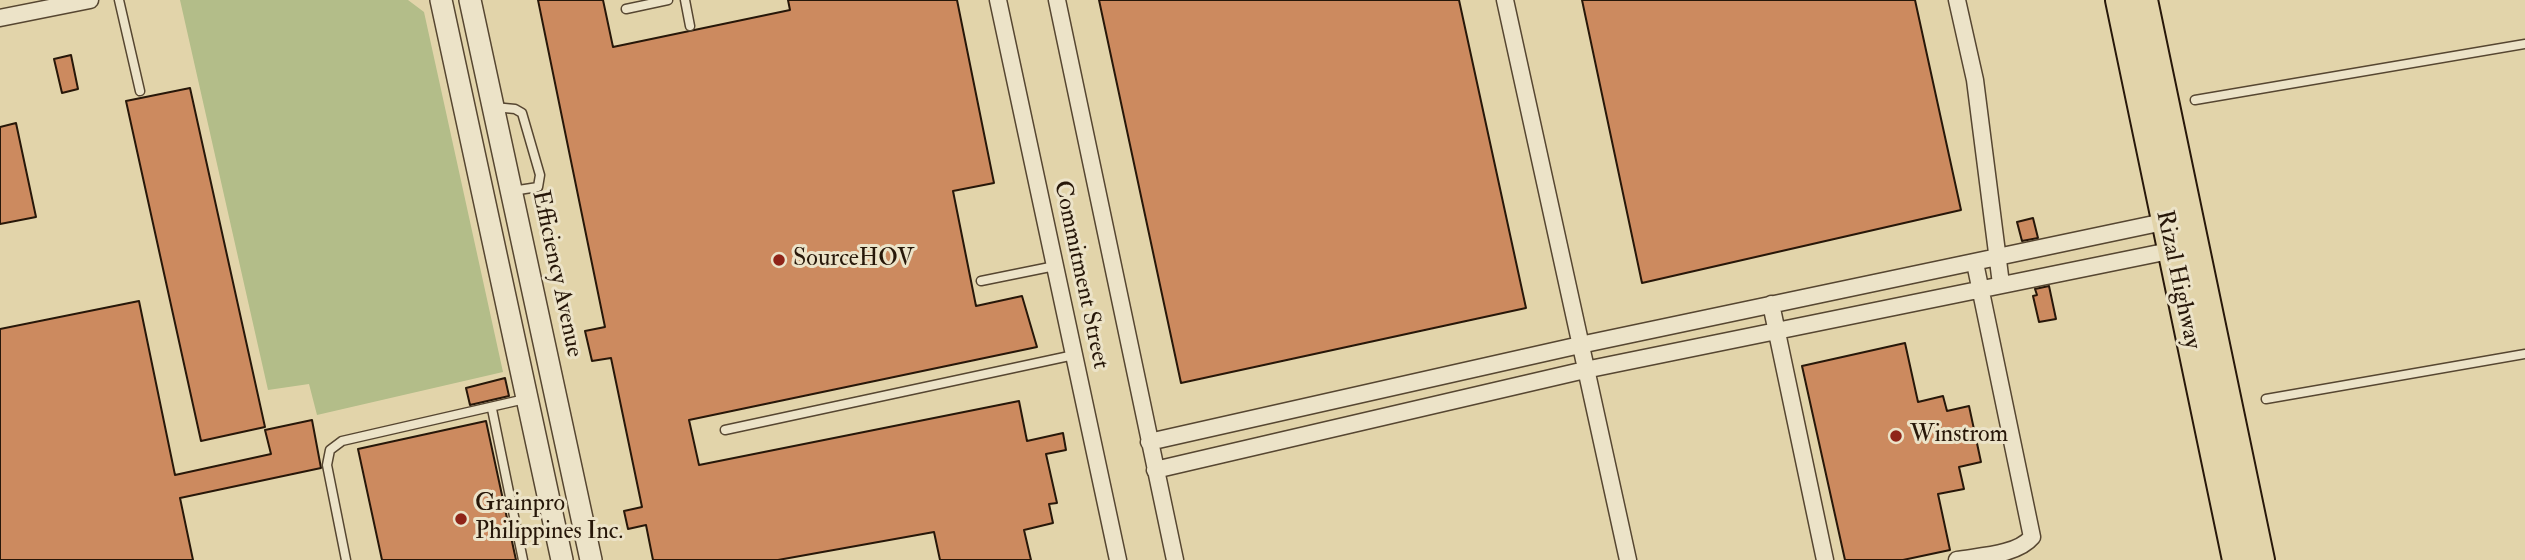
<!DOCTYPE html>
<html>
<head>
<meta charset="utf-8">
<style>
  body { margin:0 }
  canvas { display:block; background:#e2d4aa }
</style>
</head>
<body>
<canvas width="2525" height="560"></canvas>
<script>
const c = document.querySelector('canvas').getContext('2d');
c.lineJoin = 'round';
function fill(path, color) { c.fillStyle = color; c.fill(path, 'evenodd'); }
function trace(path, color, width, dash) { c.strokeStyle = color; c.lineWidth = width; c.lineCap = dash ? 'butt' : 'round'; c.setLineDash(dash || []); c.stroke(path); }
function label(font, color, halo, rows, align = 'center') {
  c.font = font + ' "IM FELL Double Pica",serif'; c.lineWidth = 6; c.setLineDash([]); c.textBaseline = 'middle'; c.strokeStyle = halo; c.fillStyle = color; for (const [text, x, y, turn = 0] of rows) {
    c.save(); c.translate(x, y); c.rotate((+turn || 0) * Math.PI / 180); c.textAlign = isNaN(turn) ? turn : align; if (halo) c.strokeText(text, 0, 0); c.fillText(text, 0, 0); c.restore();
  }
}
const green = new Path2D(`
  M 180,0 L 408,0 L 424,12 L 503,372 L 317,415 L 309,384 L 268,390 Z`);
const building = new Path2D(`
  M 538,0 L 603,0 L 613,47 L 790,10 L 788,0 L 957,0 L 994,183 L 953,191 L 976,306 L 1022,296 L 1037,347 L 689,420 L 699,465 L 1019,401 L 1027,441 L 1063,433 L 1066,450 L 1046,454 L 1057,503 L 1049,504 L 1053,523 L 1024,530 L 1031,560 L 940,560 L 934,532 L 778,560 L 653,560 L 646,525 L 628,529 L 624,511 L 642,507 L 611,358 L 592,361 L 585,331 L 605,327 Z
  M 1099,0 L 1459,0 L 1526,308 L 1181,383 Z
  M 1582,0 L 1915,0 L 1961,210 L 1642,283 Z
  M 71,55 L 78,89 L 62,93 L 54,59 Z
  M 190,88 L 265,427 L 201,441 L 126,101 Z
  M 16,123 L 36,217 L 0,224 L 0,127 Z
  M 2033,218 L 2038,238 L 2022,241 L 2017,222 Z
  M 2049,286 L 2056,319 L 2039,322 L 2033,296 L 2037,295 L 2035,289 Z
  M 139,301 L 175,475 L 271,454 L 265,430 L 312,420 L 321,468 L 180,498 L 193,560 L 0,560 L 0,329 Z
  M 1905,343 L 1918,402 L 1943,396 L 1947,411 L 1969,406 L 1981,462 L 1959,467 L 1964,489 L 1938,494 L 1950,550 L 1903,560 L 1845,560 L 1802,366 Z
  M 505,378 L 509,396 L 470,405 L 466,388 Z
  M 486,421 L 516,560 L 382,560 L 358,449 Z`);
const service = new Path2D(`
  M 119,0 L 140,91
  M 685,0 L 690,26
  M 626,9 L 668,0
  M 2195,100 L 2525,44
  M 494,107 L 515,109 L 522,113 L 540,175 L 538,187 L 512,191
  M 981,281 L 1055,266
  M 2266,399 L 2525,354
  M 492,409 L 523,560
  M 725,430 L 1074,355
  M 346,560 L 327,465 L 330,450 L 342,441 L 525,399`);
const minor = new Path2D(`
  M 998,0 L 1118,560
  M 1057,0 L 1175,560
  M 1505,0 L 1628,560
  M 1957,0 L 1975,80 L 2001,284
  M 0,18 L 90,0
  M 1771,304 L 1825,560
  M 1149,442 L 1580,345 L 2173,220
  M 1155,470 L 1585,370 L 2179,249
  M 1957,560 C 1980,556 2017,555 2032,537 L 1975,263`);
const tertiary = new Path2D(`
  M 441,0 L 562,560
  M 470,0 L 591,560`);
const primary = new Path2D(`
  M 2119,0 L 2236,560
  M 2144,0 L 2261,560`);
const markers = [
  [779,260,7,"#8f2418"],
  [1896,436,7,"#8f2418"],
  [461,519,7,"#8f2418"]
];
const poiNames = [
  ["SourceHOV",793,260],
  ["Winstrom",1910,436],
  ["Grainpro",475,505],
  ["Philippines Inc.",475,533]
];
const streetNames = [
  ["Efficiency Avenue",556,274,78],
  ["Commitment Street",1080,275,78],
  ["Rizal Highway",2177,280,78]
];
fill(green, '#b3bd89');
fill(building, '#cc8a5f');
trace(building, '#271709', 2);
trace(service, '#564631', 11);
trace(minor, '#564631', 19);
trace(tertiary, '#564631', 24);
trace(primary, '#271709', 30);
trace(service, '#ece3c8', 8);
trace(minor, '#ece3c8', 16);
trace(tertiary, '#ece3c8', 21);
trace(primary, '#e2d4aa', 26);
for (const [x, y, r, color] of markers) { const dot = new Path2D(); dot.arc(x, y, r, 0, 2 * Math.PI); c.fillStyle = color; c.fill(dot); trace(dot, '#ece3c8', 2.5); }
label('24px', '#271709', '#ece3c8', poiNames, 'left');
label('24px', '#271709', '#ece3c8', streetNames);
</script>
</body>
</html>
